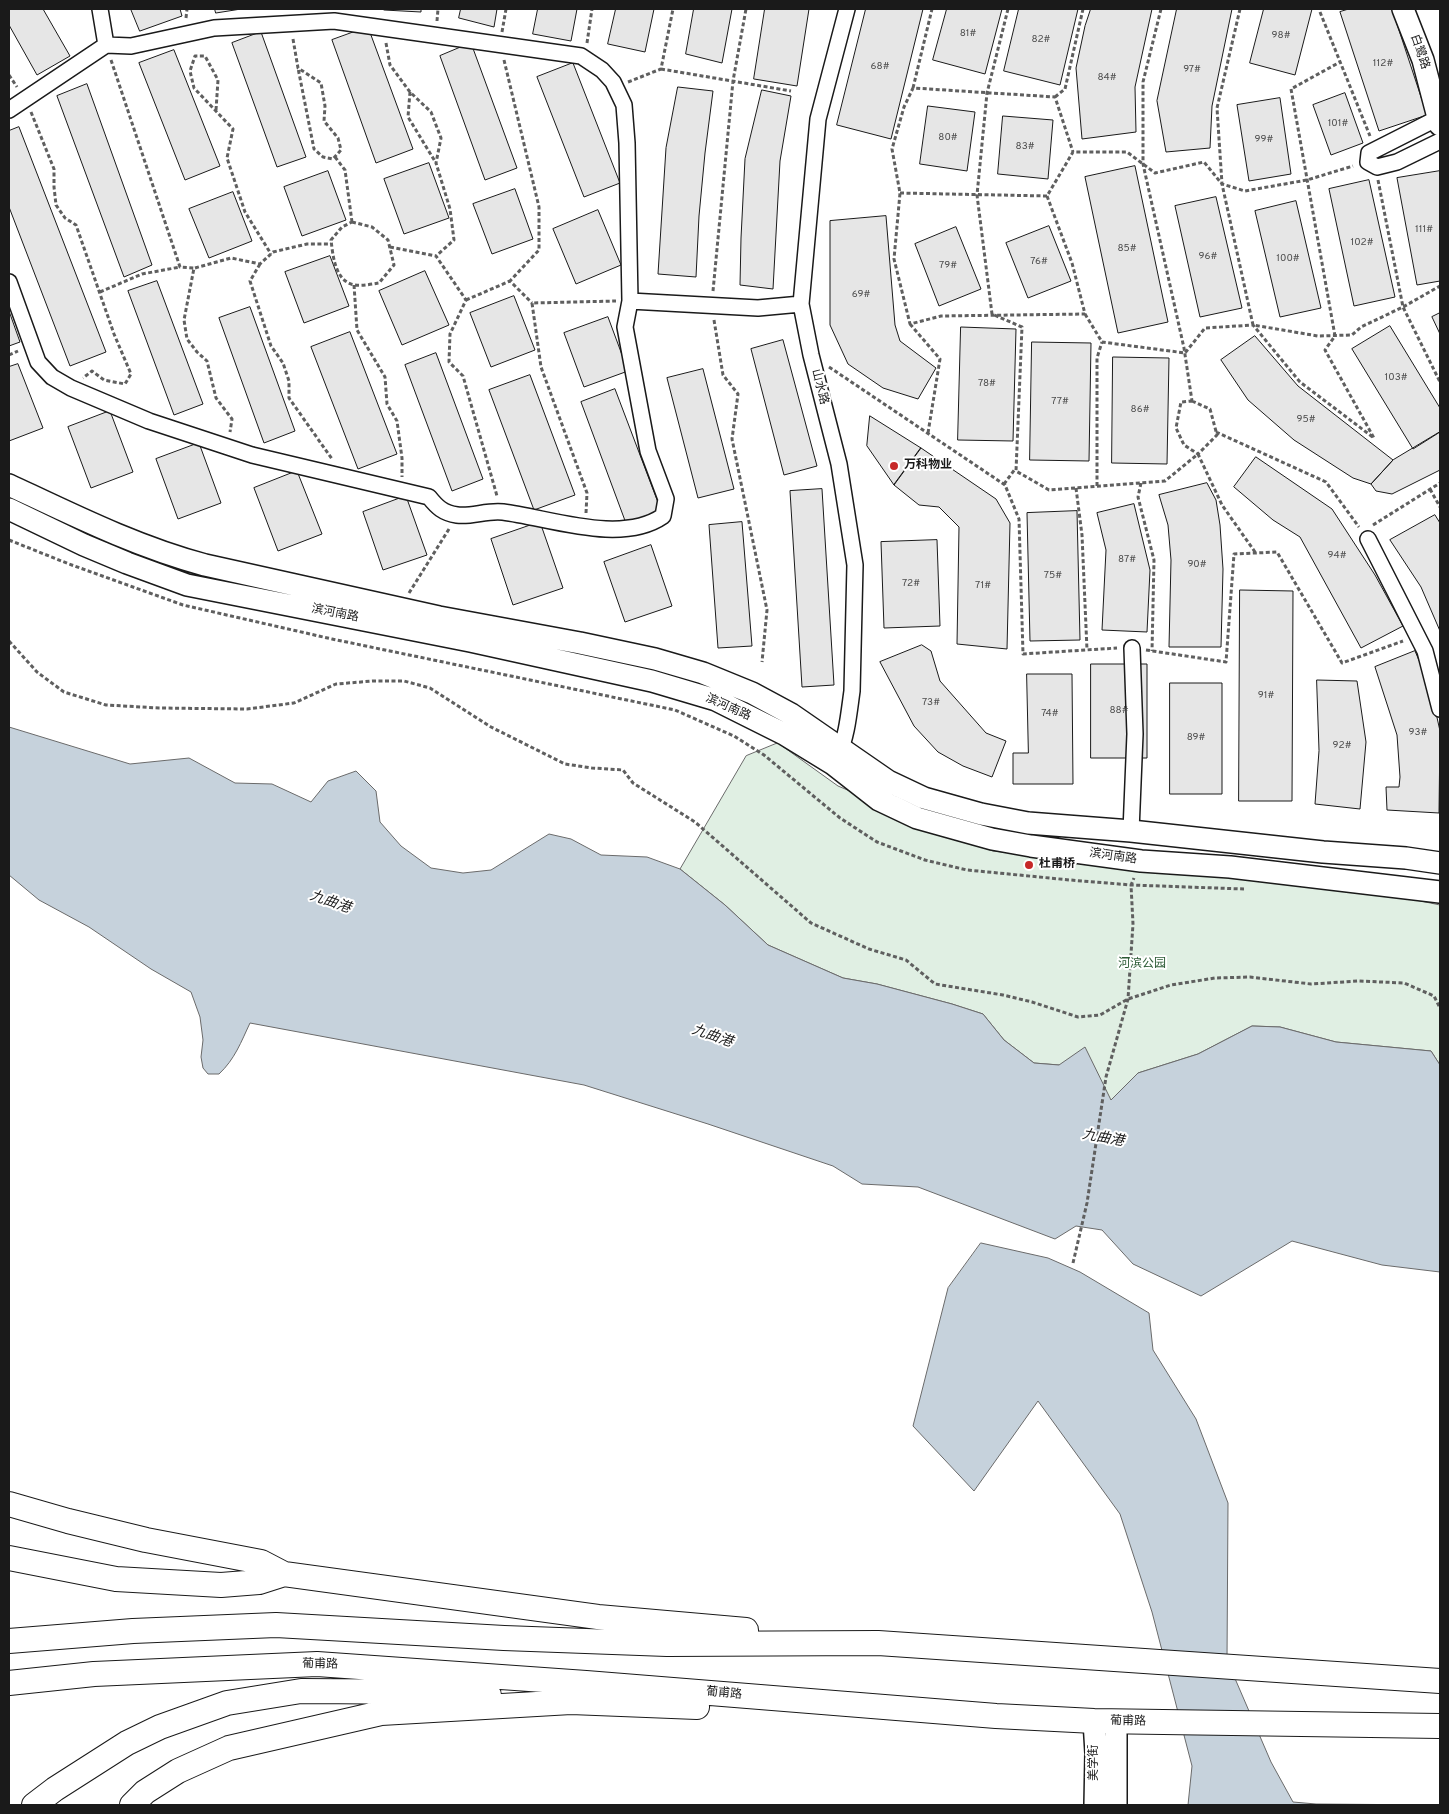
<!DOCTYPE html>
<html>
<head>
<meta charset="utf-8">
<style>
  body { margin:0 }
  #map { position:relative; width:1449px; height:1814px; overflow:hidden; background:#fff; font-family:Overpass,sans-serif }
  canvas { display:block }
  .frame { position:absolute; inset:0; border:10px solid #1a1a1a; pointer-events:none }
</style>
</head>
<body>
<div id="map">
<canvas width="1449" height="1814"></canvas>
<div class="frame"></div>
</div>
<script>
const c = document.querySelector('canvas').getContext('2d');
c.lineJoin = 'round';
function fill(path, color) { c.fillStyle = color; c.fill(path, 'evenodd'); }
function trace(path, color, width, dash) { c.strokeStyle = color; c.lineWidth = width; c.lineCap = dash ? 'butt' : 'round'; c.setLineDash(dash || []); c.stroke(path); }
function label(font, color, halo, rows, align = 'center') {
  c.font = font + ' Overpass,"Noto Sans SC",sans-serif'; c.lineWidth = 4; c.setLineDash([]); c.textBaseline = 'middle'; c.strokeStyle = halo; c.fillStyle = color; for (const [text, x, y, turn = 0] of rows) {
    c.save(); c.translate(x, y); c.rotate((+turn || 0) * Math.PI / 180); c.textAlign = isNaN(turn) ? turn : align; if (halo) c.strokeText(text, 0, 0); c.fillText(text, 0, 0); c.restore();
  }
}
const green = new Path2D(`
  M 778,743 L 838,786 L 993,851 L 1343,885 L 1440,905 L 1440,1065 L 1431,1051 L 1336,1042 L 1280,1027 L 1252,1026 L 1198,1054 L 1138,1073 L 1111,1100 L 1059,1065 L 1034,1063 L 1004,1040 L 983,1014 L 952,1004 L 877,984 L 843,978 L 768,945 L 725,905 L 680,869 L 746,756 Z`);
const water = new Path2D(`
  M 9,727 L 130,764 L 189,758 L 235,783 L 272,784 L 311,802 L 328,781 L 356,771 L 376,791 L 380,822 L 401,846 L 431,868 L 463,873 L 491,870 L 549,834 L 571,839 L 601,855 L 647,857 L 680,869 L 725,905 L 768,945 L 843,978 L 877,984 L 952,1004 L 983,1014 L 1004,1040 L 1034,1063 L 1059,1065 L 1085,1047 L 1111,1100 L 1138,1073 L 1198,1054 L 1252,1026 L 1280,1027 L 1336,1042 L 1431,1051 L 1440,1065 L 1440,1272 L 1382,1265 L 1292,1241 L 1201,1296 L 1133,1264 L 1102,1230 L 1076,1226 L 1055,1239 L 918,1187 L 862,1184 L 833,1166 L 708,1124 L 584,1085 L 250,1023 C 241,1042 235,1059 219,1074 L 208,1074 L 203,1068 L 201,1057 L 203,1040 L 200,1017 L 191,992 L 151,969 L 89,927 L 39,900 L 9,875 Z
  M 981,1243 L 1048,1258 L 1080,1272 L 1149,1313 L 1153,1350 L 1196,1419 L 1228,1503 L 1227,1660 L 1271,1762 L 1293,1802 L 1316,1804 L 1440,1805 L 1188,1805 L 1192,1766 L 1152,1612 L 1120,1514 L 1038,1401 L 974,1491 L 913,1426 L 948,1288 Z`);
const building = new Path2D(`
  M 9,9 L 43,9 L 70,56 L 37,75 L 9,25 Z
  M 131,9 L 180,9 L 182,16 L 140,31 Z
  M 215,9 L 241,9 L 216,13 Z
  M 384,9 L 421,9 L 421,12 L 384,10 Z
  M 461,9 L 497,9 L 494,27 L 459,18 Z
  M 538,9 L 577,9 L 571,41 L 533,34 Z
  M 616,9 L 654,9 L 645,52 L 608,44 Z
  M 694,9 L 732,9 L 722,63 L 686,54 Z
  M 765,9 L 809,9 L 797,86 L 754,79 Z
  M 866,9 L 923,9 L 891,139 L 837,125 Z
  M 947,9 L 1002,9 L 985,74 L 933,60 Z
  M 1019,9 L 1078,9 L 1060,85 L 1004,71 Z
  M 1091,9 L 1152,9 L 1135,87 L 1136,132 L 1082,139 L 1076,68 L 1085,26 Z
  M 1177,9 L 1232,9 L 1212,106 L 1210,148 L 1166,152 L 1157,101 Z
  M 1264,9 L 1312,9 L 1295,75 L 1250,63 Z
  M 1349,9 L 1392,9 L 1427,115 L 1379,131 L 1340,12 Z
  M 368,27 L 413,149 L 376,163 L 332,40 Z
  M 261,32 L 306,157 L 277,167 L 232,43 Z
  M 471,43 L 517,168 L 485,180 L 440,56 Z
  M 174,50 L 220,166 L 185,180 L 139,63 Z
  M 573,63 L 620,183 L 584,197 L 537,77 Z
  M 87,84 L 152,265 L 124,277 L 57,96 Z
  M 678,87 L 713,91 L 705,153 L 699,216 L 696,277 L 658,274 L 666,148 Z
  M 762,90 L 791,96 L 780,161 L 773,289 L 740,285 L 741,238 L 745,159 Z
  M 1345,93 L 1363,143 L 1331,155 L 1313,105 Z
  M 1280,98 L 1291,174 L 1249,181 L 1237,105 Z
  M 928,106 L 975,112 L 967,171 L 920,164 Z
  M 1003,116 L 1053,120 L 1048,179 L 998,174 Z
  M 19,127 L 106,352 L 70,366 L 9,207 L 9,131 Z
  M 429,163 L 449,218 L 404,234 L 384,179 Z
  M 1135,166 L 1168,322 L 1118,333 L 1085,177 Z
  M 328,171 L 346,220 L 302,236 L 284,187 Z
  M 1440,171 L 1440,281 L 1417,285 L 1397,178 Z
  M 1369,180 L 1395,297 L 1354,306 L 1329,189 Z
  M 515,189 L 533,239 L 492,254 L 473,204 Z
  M 233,192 L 252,241 L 209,258 L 189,209 Z
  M 1216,197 L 1242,308 L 1200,317 L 1175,206 Z
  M 1296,201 L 1321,308 L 1280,317 L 1255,211 Z
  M 598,210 L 621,265 L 576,284 L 553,229 Z
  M 886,216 L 895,325 L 900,341 L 936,368 L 918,399 L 883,388 L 848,364 L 830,325 L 830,221 Z
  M 1049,226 L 1071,281 L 1028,298 L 1006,243 Z
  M 956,227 L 981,289 L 939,306 L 915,244 Z
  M 330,256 L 349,306 L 304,323 L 285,272 Z
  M 425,271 L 449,325 L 402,345 L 379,291 Z
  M 157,281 L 203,404 L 174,415 L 128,291 Z
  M 514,296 L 535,350 L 491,367 L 470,313 Z
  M 250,307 L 295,431 L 264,443 L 219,318 Z
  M 9,311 L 20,342 L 9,346 Z
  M 1440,313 L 1440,334 L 1432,317 Z
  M 608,317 L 628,371 L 584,387 L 564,333 Z
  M 1390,326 L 1440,408 L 1440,432 L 1413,449 L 1352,349 Z
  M 961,327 L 1016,329 L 1013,441 L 958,440 Z
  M 350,332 L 397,454 L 358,469 L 311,347 Z
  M 1255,336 L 1298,386 L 1393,460 L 1371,484 L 1353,478 L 1294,440 L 1248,400 L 1221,360 Z
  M 783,340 L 817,466 L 784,475 L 751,349 Z
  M 1032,342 L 1091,343 L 1089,461 L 1030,460 Z
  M 436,353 L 483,479 L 452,491 L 405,365 Z
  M 1113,357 L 1169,358 L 1167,464 L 1112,463 Z
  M 18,364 L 43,428 L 9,441 L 9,367 Z
  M 703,369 L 734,489 L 698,498 L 667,378 Z
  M 530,375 L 575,495 L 534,510 L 489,390 Z
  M 615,389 L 662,513 L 627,526 L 581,402 Z
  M 110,411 L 133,472 L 91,488 L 68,427 Z
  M 870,416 L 921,448 L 894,485 L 867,446 Z
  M 1440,432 L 1440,470 L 1392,494 L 1376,491 L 1371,484 L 1393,460 Z
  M 199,443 L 221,503 L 178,519 L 156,459 Z
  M 921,448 L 996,499 L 1010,523 L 1007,649 L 957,644 L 959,527 L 939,507 L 919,505 L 894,485 Z
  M 1256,457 L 1332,509 L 1375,575 L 1403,626 L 1361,648 L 1300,537 L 1273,520 L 1234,487 Z
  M 297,471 L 322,534 L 278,551 L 254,488 Z
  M 1207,483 L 1216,500 L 1220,525 L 1223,569 L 1221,647 L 1169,647 L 1171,560 L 1168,525 L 1159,495 Z
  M 822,489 L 834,685 L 802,687 L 790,491 Z
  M 406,496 L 427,555 L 383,570 L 363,512 Z
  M 1134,504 L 1150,570 L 1147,632 L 1102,630 L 1106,550 L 1097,513 Z
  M 1077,511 L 1080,640 L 1030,641 L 1027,513 Z
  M 1435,515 L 1440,523 L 1440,631 L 1421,587 L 1390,540 Z
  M 540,522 L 563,588 L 513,605 L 491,539 Z
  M 742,522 L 752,646 L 718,648 L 709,525 Z
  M 937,540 L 940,626 L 884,628 L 881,542 Z
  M 651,545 L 672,606 L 625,622 L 604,562 Z
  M 1240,590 L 1293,591 L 1292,801 L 1239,801 Z
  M 922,645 L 931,651 L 940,681 L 986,733 L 1006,741 L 992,777 L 963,766 L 938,752 L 914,726 L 880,662 Z
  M 1415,651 L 1430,686 L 1440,731 L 1439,813 L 1387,810 L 1386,787 L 1399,787 L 1400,777 L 1397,735 L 1375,667 Z
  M 1091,664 L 1147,664 L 1147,758 L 1091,758 Z
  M 1027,674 L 1072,674 L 1073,784 L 1013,784 L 1013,753 L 1028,753 Z
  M 1317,680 L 1357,681 L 1366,742 L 1360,809 L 1315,804 L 1319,751 Z
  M 1170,683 L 1222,683 L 1222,794 L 1170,794 Z`);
const path = new Path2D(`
  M 1008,9 L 987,93 L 977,195 L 992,314 L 1022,327 L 1016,471 L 1049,490 L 1165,481 L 1198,454 L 1222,505 L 1255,552
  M 1161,9 L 1143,82 L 1143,164 L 1184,348 L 1192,401
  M 1240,9 L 1217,108 L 1222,184 L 1253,325 L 1318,336 L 1352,335 L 1361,327 L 1403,307 L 1440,286
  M 1320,12 L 1370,136
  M 186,18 L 187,9
  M 437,21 L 438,9
  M 502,32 L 506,9
  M 293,39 L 298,68 L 321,83 L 325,106 L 324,121 L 338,138 L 341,150 L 333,159 L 323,157 L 314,149 L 298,68
  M 386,43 L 390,65 L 410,92 L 431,112 L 441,138 L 436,163 L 450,209 L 454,240 L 436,256
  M 587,43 L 592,9
  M 111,60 L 180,267 L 194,268 L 184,320 L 187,339 L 197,352 L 207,361 L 216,398 L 232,419 L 230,432
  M 504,60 L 539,207 L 539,250 L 510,281
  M 661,69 L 791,91
  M 9,75 L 17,87
  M 628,82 L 661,69 L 673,9
  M 913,88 L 932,9
  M 410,92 L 408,117 L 436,163
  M 1055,97 L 1065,89 L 1083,9
  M 216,110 L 218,80 L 205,56 L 195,56 L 190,71 L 194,88 L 233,129 L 227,158 L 245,212 L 271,254
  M 31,112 L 54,169 L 54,187 L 56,205 L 65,218 L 76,225 L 114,334 L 131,374 L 125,384 L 104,380 L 92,371 L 83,378
  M 335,157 L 345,170 L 352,222
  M 1378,180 L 1403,307 L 1440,382
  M 900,193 L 1047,196 L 1073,152 L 1127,152 L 1155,173 L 1204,162 L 1222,184 L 1245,191 L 1307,180 L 1353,166
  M 1047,196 L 1072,263 L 1085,314 L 941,316 L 910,324 L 894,259 L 900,193 L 892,149 L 904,107 L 913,88 L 1055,97 L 1073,152
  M 352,222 L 372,227 L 388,240 L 394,265 L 379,283 C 372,284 363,286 355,285 C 335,282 333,256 331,240 L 342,227 Z
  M 390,247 L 436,256 L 466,300 L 450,334 L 449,362 L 463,376 L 497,496
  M 260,264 L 250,281 L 271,346 L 283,363 L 289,381 L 289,398 L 332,459
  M 195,268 L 231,258 L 260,264 L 273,252 L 307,244 L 331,244
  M 354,285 L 357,330 L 385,377 L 387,404 L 397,421 L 402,458 L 402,477
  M 713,291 L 733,81 L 746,9
  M 100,292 L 142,274 L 180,267
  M 466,300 L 510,281 L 532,303
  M 1085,314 L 1102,342 L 1185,353 L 1205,328 L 1253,325 L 1300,382 L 1374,438 L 1325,350 L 1335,336 L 1291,89 L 1340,62
  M 714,320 L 723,375 L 738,394 L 732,439 L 767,610 L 762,662
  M 910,324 L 940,359 L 928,433
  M 9,355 L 18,351
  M 829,367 L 1005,485 L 1019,519 L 1023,654 L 1117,648
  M 1192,401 L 1210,409 L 1217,435 L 1198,454 L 1184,445 L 1176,428 L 1181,402 Z
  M 1216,432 L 1326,482 L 1359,527
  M 1141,483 L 1138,497 L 1154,560 L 1152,651
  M 1004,484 L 1015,469
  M 1097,486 L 1097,358 L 1102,342
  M 1076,488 L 1082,535 L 1087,650
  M 1430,489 L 1440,507
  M 586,513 L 587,493 L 541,367 L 532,303 L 616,301
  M 1373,525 L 1440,483
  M 9,540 L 69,564 L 183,605 L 332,639 L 675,710 L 734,736 L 764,755 L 840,818 L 877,842 L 925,860 L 967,870 L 1070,880 L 1131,885 L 1244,889
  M 409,593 L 449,529
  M 9,641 L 37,672 L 64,692 L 106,705 L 159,708 L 247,709 L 294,703 L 336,684 L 373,681 L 404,681 L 430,688 L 491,727 L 565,764 L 592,768 L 623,770 L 633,783 L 695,822 L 811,923 L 869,949 L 906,960 L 935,984 L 1003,995 L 1032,1002 L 1078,1017 L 1100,1015 L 1128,999 L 1171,985 L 1215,978 L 1250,977 L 1311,984 L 1359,981 L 1404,983 L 1434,996 L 1440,1008
  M 1146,650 L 1226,662 L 1234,554 L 1277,552 L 1342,663 L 1403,641
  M 1073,1263 L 1087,1203 L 1106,1077 L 1128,999 L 1133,924 L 1131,885 L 1134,878`);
const street = new Path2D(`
  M 100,9 L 106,45
  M 9,110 L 106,45 L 131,46 L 214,28 L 334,21 L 581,56 L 602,70 L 613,82 L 624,105 L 627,143 L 630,301 L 625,327 L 648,451 L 666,499 L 663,516 C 621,545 550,518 503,512 C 487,510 472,517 457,515 C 443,513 437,507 429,497 L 252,455 L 149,421 L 71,388 L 52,377 L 38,362 L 9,282
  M 1440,117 L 1369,153 L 1368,162 L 1377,167 L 1397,162 L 1440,141
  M 630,301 L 758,308 L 801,304
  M 1368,539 L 1425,651 L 1440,709
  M 838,755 C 847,737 849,712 852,691 L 855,565 L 839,464 L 811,355 L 801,304 L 818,119 L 847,9
  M 1131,831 L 1135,734 L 1132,648`);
const secondary = new Path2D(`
  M 1403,9 L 1423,60 L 1440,125
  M 9,485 C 73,515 137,547 205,565 L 439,617 L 580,643 L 655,659 L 703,673 L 752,693 L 791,714 L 888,781 L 924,798 L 981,814 L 1028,823 L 1131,831 L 1323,852 L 1406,858 L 1440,863
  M 9,509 L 84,545 L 127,563 L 187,585 L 470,641 L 652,681 L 716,700 L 784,734 L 833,764 L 879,800 L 917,818 L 992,839 L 1031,846 L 1141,861 L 1230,867 L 1440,892
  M 1094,1721 L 1096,1753 L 1095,1805
  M 1116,1805 L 1116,1723`);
const primary = new Path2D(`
  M 9,1504 L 68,1521 L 146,1540 L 261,1562 L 284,1574
  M 9,1558 L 116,1579 L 221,1585 L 259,1582 L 284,1574 L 598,1617 L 746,1630
  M 9,1641 L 133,1631 L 276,1625 L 504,1638 L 667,1644 L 878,1643 L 1440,1681
  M 9,1683 L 94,1674 L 317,1664 L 586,1683 L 996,1716 L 1094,1721 L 1440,1726
  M 34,1805 L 55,1789 L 127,1743 L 160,1727 L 227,1703 L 301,1691 L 451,1692 L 489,1695
  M 132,1805 L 145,1792 L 178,1771 L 229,1748 L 381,1713 L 571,1702 L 697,1707`);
const markers = [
  [894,466,5,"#c62828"],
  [1029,865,5,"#c62828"]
];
const numberNames = [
  ["81#",968,34],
  ["98#",1281,36],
  ["82#",1041,40],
  ["112#",1383,64],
  ["68#",880,67],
  ["97#",1192,70],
  ["84#",1107,78],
  ["101#",1338,124],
  ["80#",948,138],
  ["99#",1264,140],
  ["83#",1025,147],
  ["111#",1424,230],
  ["102#",1362,243],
  ["85#",1127,249],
  ["96#",1208,257],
  ["100#",1288,259],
  ["76#",1039,262],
  ["79#",948,266],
  ["69#",861,295],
  ["103#",1396,378],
  ["78#",987,384],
  ["77#",1060,402],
  ["86#",1140,410],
  ["95#",1306,420],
  ["94#",1337,556],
  ["87#",1127,560],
  ["90#",1197,565],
  ["75#",1053,576],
  ["72#",911,584],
  ["71#",983,586],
  ["91#",1266,696],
  ["73#",931,703],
  ["88#",1119,711],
  ["74#",1050,714],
  ["93#",1418,733],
  ["89#",1196,738],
  ["92#",1342,746]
];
const streetNames = [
  ["白鹭路",1419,52,71],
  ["山水路",819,387,76],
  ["滨河南路",335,614,11],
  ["滨河南路",728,708,24],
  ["滨河南路",1113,857,8],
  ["葡甫路",320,1665,1],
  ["葡甫路",724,1694,5],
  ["葡甫路",1128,1722,1],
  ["美学街",1095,1763,-90]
];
const poiNames = [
  ["万科物业",904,466],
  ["杜甫桥",1039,865]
];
const parkNames = [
  ["河滨公园",1142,965]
];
const waterNames = [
  ["九曲港",330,903,19],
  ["九曲港",712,1037,19],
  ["九曲港",1103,1139,10]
];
fill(green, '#e0efe3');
trace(green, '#6a6a6a', 1);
fill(water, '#c6d2dc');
trace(water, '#6a6a6a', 1);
fill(building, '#e6e6e6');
trace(building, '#1a1a1a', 1);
trace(street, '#1a1a1a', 18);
trace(secondary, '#1a1a1a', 24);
trace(primary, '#1a1a1a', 26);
trace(path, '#5f5f5f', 3, [4, 2.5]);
trace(street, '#fff', 15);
trace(secondary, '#fff', 21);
trace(primary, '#fff', 24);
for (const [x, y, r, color] of markers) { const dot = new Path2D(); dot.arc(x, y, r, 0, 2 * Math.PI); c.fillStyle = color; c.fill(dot); trace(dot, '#fff', 2); }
label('10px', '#4d4d4d', null, numberNames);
label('12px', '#1a1a1a', '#fff', streetNames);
label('bold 12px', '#1a1a1a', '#fff', poiNames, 'left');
label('12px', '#2b5a34', '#fff', parkNames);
label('italic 14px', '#1a1a1a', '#fff', waterNames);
</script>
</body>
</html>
